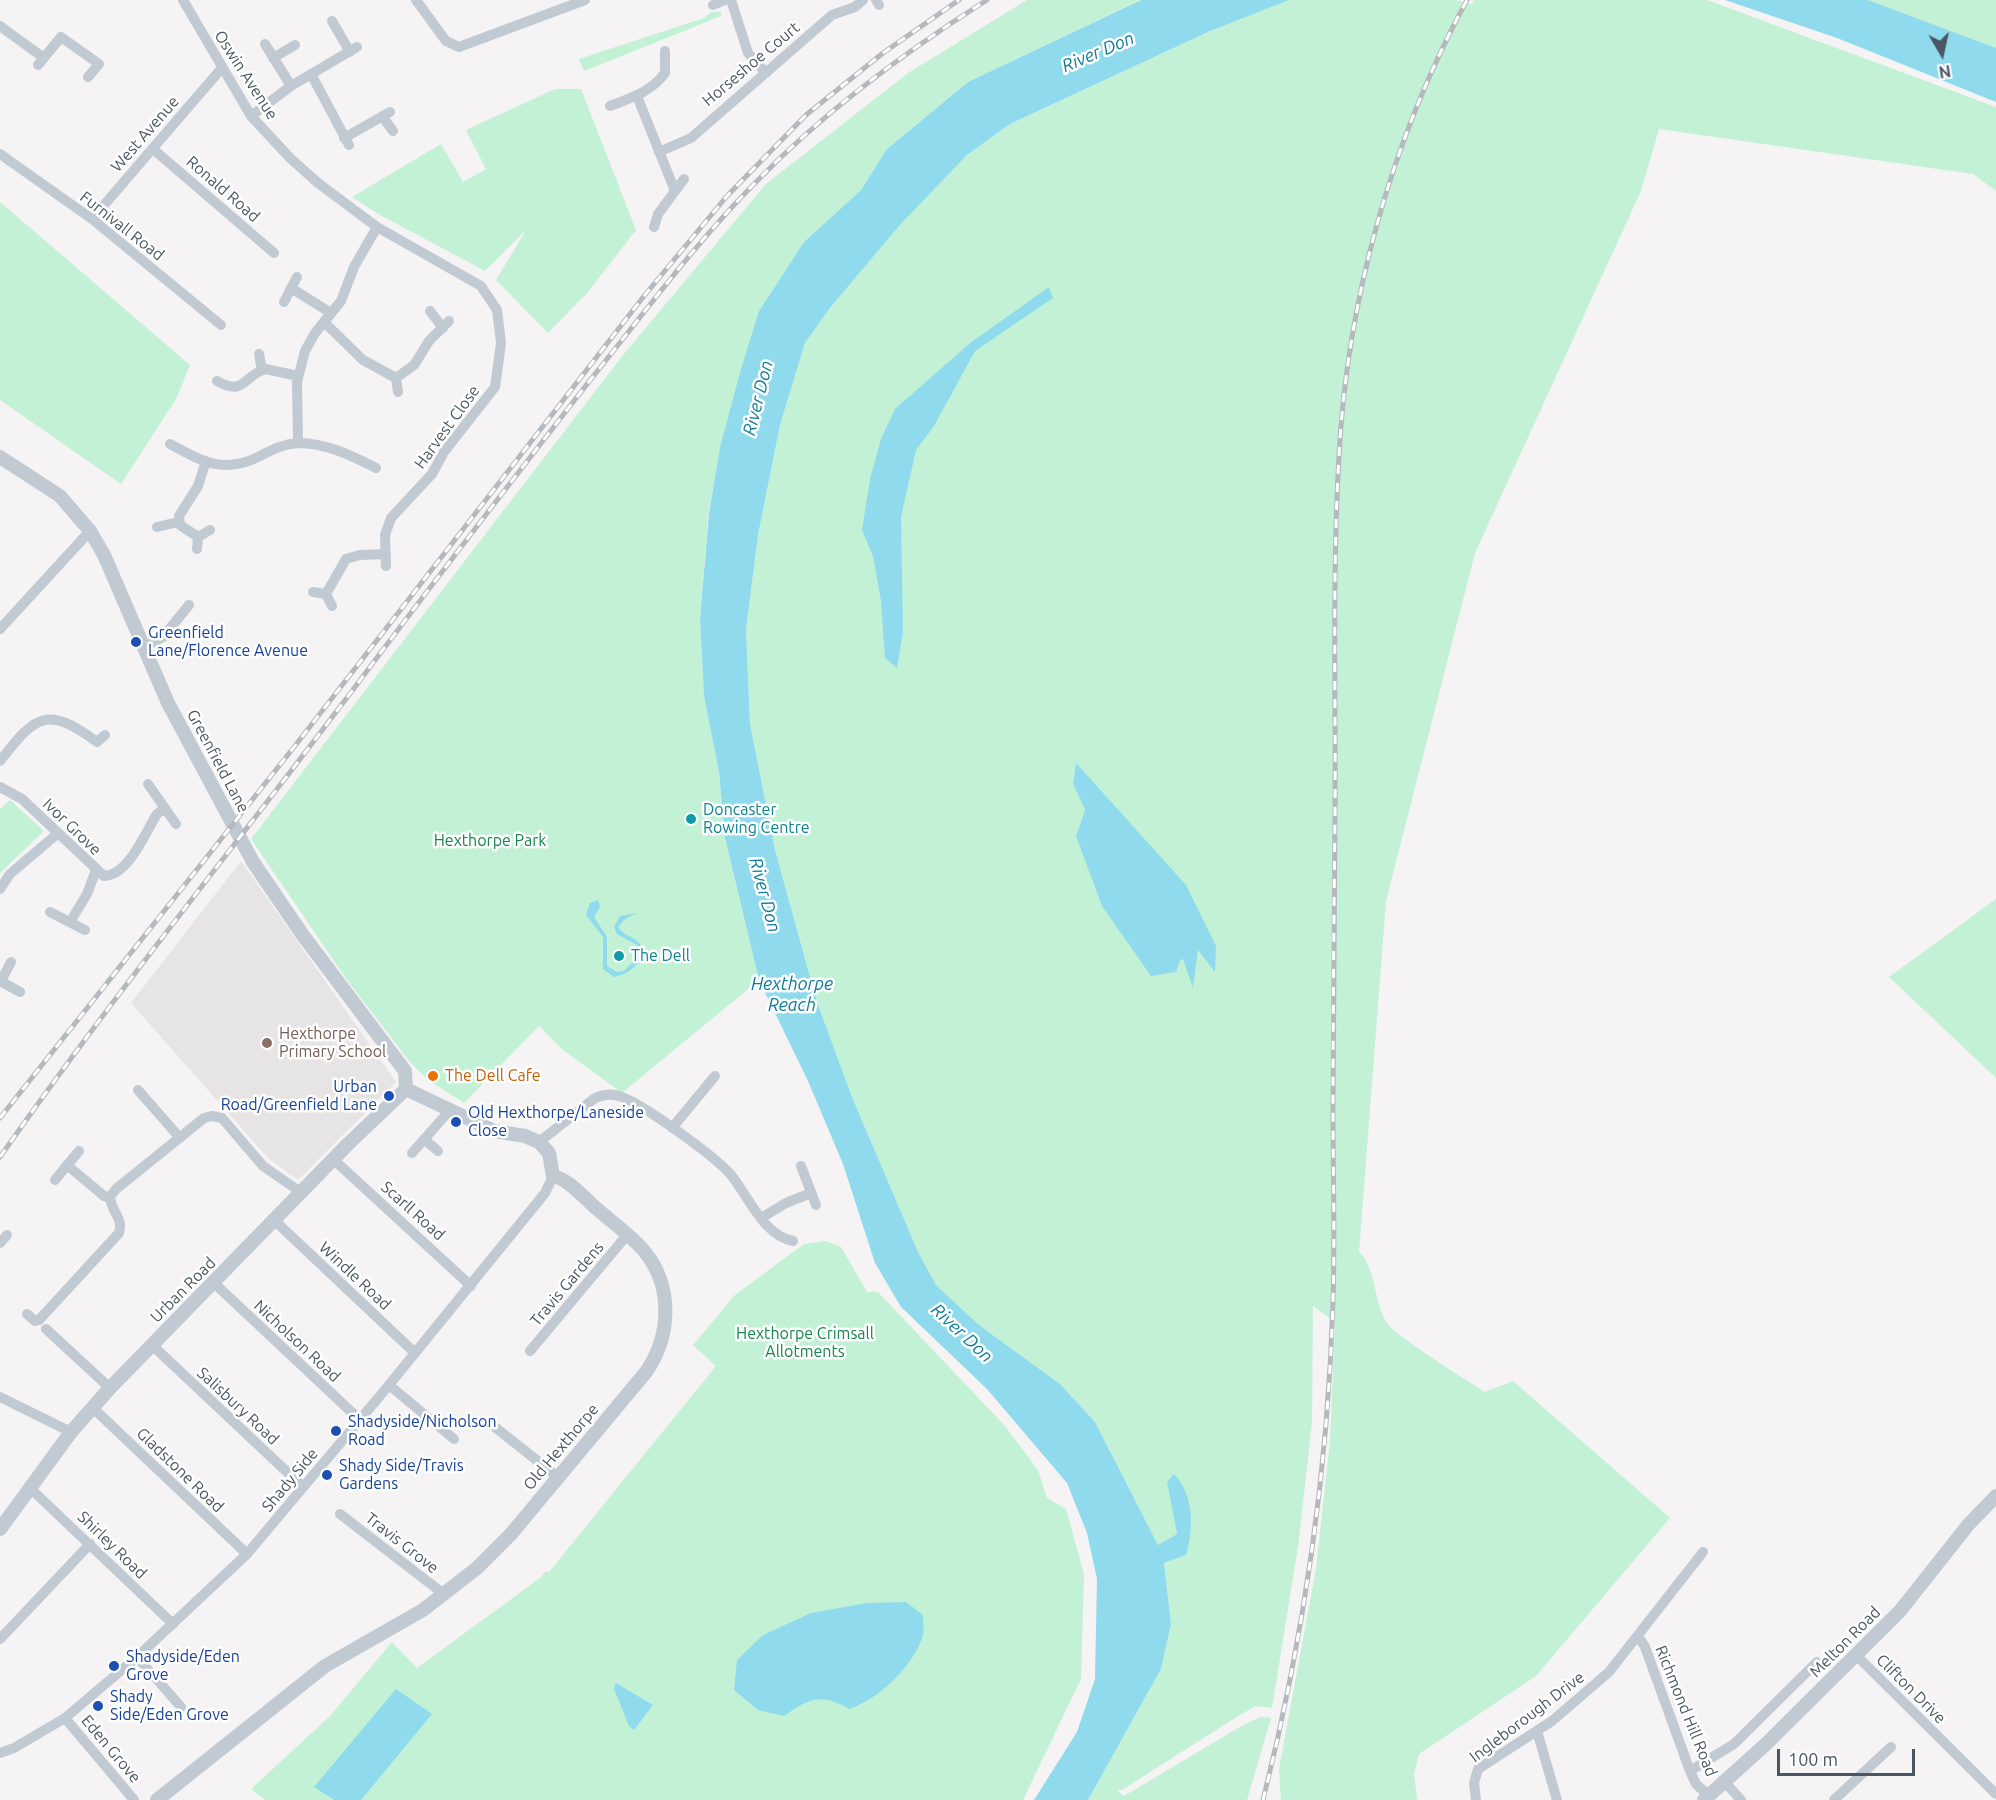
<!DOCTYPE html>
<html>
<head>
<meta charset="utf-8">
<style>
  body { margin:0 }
  #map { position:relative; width:1996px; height:1800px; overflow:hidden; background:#f5f3f3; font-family:Ubuntu,sans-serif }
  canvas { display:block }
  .north { position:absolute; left:1912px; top:24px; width:60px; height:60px; -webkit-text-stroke:4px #fff; paint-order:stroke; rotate:171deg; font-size:16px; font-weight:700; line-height:24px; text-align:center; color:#4a5661 }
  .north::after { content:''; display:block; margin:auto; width:21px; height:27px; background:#4a5661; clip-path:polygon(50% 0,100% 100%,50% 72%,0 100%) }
  .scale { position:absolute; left:1777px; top:1749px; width:138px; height:27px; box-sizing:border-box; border:3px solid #4a5661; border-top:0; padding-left:8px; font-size:18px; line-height:21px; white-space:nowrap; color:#4a5661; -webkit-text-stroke:4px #fff; paint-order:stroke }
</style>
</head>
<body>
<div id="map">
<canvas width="1996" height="1800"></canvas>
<div class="north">N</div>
<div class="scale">100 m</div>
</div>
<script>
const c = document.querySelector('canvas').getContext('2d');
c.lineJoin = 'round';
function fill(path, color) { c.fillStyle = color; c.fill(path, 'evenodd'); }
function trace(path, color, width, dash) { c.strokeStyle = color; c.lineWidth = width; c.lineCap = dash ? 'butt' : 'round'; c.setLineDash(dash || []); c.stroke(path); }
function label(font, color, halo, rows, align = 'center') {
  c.font = font + ' Ubuntu,sans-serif'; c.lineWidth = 5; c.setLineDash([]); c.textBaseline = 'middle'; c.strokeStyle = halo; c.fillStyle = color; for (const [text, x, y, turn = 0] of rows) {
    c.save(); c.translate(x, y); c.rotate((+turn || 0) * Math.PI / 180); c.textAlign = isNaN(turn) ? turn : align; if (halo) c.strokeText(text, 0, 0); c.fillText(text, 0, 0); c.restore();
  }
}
const education = new Path2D(`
  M 241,861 L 396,1082 L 298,1180 L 268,1158 L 131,1003 Z`);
const green = new Path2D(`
  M 1027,0 L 1140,0 L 968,82 L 887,149 L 861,190 L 804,242 L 759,311 L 720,447 L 708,516 L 700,619 L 704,696 L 719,772 L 725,838 L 759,980 L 622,1093 L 563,1050 L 539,1026 L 464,1103 L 428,1080 L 410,1062 L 347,980 L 251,839 L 623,355 L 766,184 L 908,73 Z
  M 1289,0 L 1456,0 L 1472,4 L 1474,0 L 1707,0 L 1996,107 L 1996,191 L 1973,174 L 1659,129 L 1641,191 L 1475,553 L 1386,901 L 1359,1252 C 1377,1269 1373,1301 1387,1323 C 1394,1335 1468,1381 1485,1392 L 1513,1381 L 1670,1518 L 1536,1676 L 1419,1754 L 1414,1774 L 1417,1800 L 1281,1800 L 1279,1769 L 1316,1569 L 1330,1441 L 1335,1322 L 1313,1306 L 1312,1423 L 1298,1547 L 1272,1708 L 1256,1706 L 1238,1716 L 1122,1790 L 1117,1790 L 1124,1796 L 1240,1727 L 1260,1717 L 1271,1718 L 1247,1800 L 1088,1800 L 1161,1669 L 1171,1624 L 1164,1563 L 1186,1555 L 1167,1482 L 1177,1534 L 1158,1545 L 1095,1422 L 1060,1384 L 979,1325 L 936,1285 L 918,1252 L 852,1097 L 817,1002 L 775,850 L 750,724 L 746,630 L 758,535 L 780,425 L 805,343 L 830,308 L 899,226 L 967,155 L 1010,124 L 1208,32 ZM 1076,764 L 1198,949 L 1193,986 L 1184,959 L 1180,961 L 1076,836 L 1085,810 L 1073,784 Z
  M 1868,0 L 1996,0 L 1996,48 Z
  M 721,11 L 721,16 L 584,71 L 579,59 L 704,18 L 711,12 Z
  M 555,89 L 581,89 L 636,230 L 588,292 L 548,333 L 496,280 L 526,230 L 485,271 L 380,215 L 352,197 L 441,144 L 463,182 L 486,169 L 466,130 Z
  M 0,202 L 190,365 L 176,399 L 121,484 L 0,400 Z
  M 10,800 L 44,831 L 0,873 L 0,809 Z
  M 1996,899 L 1996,1078 L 1889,977 Z
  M 825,1241 L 841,1247 L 867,1292 L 878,1292 L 1005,1426 L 1038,1470 L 1047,1498 L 1066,1509 L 1084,1574 L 1081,1679 L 1023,1800 L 265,1800 L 251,1789 L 329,1717 L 392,1642 L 417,1668 L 540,1578 L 546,1571 L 549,1572 L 716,1366 L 693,1345 L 735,1295 L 804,1244 Z`);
const water = new Path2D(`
  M 1141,0 L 1289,0 L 1208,32 L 1010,124 L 967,155 L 899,226 L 830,308 L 805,343 L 780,425 L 758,535 L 746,630 L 750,724 L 775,850 L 817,1002 L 852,1097 L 918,1252 L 936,1285 L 979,1325 L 1060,1384 L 1095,1422 L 1158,1545 L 1177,1534 L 1167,1482 L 1174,1474 C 1194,1494 1194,1529 1186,1555 L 1164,1563 L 1171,1624 L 1161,1669 L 1088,1800 L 1034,1800 L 1077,1732 L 1095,1679 L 1097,1579 L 1087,1533 L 1067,1483 L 987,1389 L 901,1307 L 875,1263 L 843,1164 L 808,1081 L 759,980 L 725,838 L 719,772 L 704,696 L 700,619 L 709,513 L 720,447 L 741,369 L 759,311 L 804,242 L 861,190 L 887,149 L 968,82 Z
  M 1725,0 L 1868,0 L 1996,48 L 1996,102 L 1837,38 Z
  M 1049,287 L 1053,298 L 975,351 L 934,426 L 916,450 L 901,517 L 903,632 L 897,668 L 885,658 L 881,601 L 873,556 L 862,530 L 870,479 L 881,439 L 895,409 L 970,343 Z
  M 1076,763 L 1186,885 L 1216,946 L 1215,972 L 1198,950 L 1193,988 L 1183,959 L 1180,961 L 1176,972 L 1151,976 L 1102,906 L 1076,836 L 1085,810 L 1073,784 Z
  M 598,900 L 600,907 L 594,917 L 607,937 L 607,966 L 617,972 L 624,971 L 636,959 L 637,945 L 617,934 L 614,927 L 620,916 L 638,913 L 626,918 L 618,927 C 623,935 630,935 637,941 C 654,956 629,975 614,977 L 603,969 L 603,937 L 586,915 L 590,903 Z
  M 906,1602 L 923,1615 C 923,1622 925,1632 922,1639 C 910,1669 879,1699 849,1709 C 821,1693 810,1698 784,1716 L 758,1710 L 734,1690 L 737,1660 L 763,1635 L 811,1613 L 867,1603 Z
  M 616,1683 L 653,1705 L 634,1730 L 629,1726 L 614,1689 Z
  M 396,1689 L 432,1714 L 361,1800 L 334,1800 L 314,1787 Z`);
const minor = new Path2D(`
  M 183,0 L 251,116 L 290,158 L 318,183 L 377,227 L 481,286 L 497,310 L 501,343 L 495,387 L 444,452 L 432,474 L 391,518 L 385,535 L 386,566
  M 416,0 L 446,41 L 459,47 L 585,0
  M 731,0 L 748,53 L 766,73
  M 876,0 L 879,5
  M 713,5 L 725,0
  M 332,21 L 350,52
  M 0,26 L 44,58
  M 265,44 L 291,86
  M 273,58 L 295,45
  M 38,65 L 61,37 L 99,64 L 88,77
  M 311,74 L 349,145
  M 637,96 L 675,191
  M 610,106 C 631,98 651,92 665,73 L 665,51
  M 251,116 L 291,86 L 357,47
  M 382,116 L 393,131
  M 344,138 L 390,112
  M 153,149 L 274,253
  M 659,152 L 691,138 L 832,15 L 855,7 L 863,0
  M 0,154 L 92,219 L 221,325
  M 92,219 L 221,69
  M 654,227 L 658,214 L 684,179
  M 291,288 L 331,313
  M 284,302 L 297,277
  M 430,311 L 443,328
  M 324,322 L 363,360 L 396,378 L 414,365 L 429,341 L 449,321
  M 259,354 L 262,370
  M 396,378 L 398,392
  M 217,381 C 245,397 243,375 266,369 L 298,376
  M 298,443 L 297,382 L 305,351 L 315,333 L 341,301 L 354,267 L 377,227
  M 170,444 C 199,460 222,474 256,458 C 270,451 281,444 298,443 C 327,443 352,456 376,468
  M 157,527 L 178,522
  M 198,537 L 180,525 L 179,516 L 198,486 L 205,464
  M 197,549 L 198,537 L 210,530
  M 313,592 L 326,594 L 332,606
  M 326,594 L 346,559 L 360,555 L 386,554
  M 0,629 L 90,531
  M 145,647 L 163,637 L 189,605
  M 0,761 C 36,715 47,705 97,742 L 105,735
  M 148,784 L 176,824
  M 0,787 L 22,799 L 104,876 C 129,875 145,833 157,814 L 165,808
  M 0,889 L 10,874 L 57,834
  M 50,912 L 85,930
  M 70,922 L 87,894 L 96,870
  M 0,981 L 20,992
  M 1,981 L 11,962
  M 138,1090 L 180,1138
  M 672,1128 L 715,1076
  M 424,1139 L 438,1151
  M 539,1142 L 595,1098 C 604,1094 612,1093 622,1097 C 644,1105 716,1157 731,1175 C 749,1197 763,1235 793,1241
  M 412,1153 L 450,1110
  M 333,1159 L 471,1286
  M 801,1166 L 816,1205
  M 55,1180 L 79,1151
  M 110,1197 L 116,1189 L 204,1118 L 212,1116 L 222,1118 L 263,1166 L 302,1193
  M 761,1218 L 786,1203 L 811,1193
  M 275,1221 L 415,1353
  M 0,1243 L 7,1235
  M 214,1283 L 360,1420
  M 27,1314 L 35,1321 L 39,1320 L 119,1233 C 124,1218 111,1212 110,1197 L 104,1196 L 67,1165
  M 46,1329 L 110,1388
  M 152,1345 L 303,1487
  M 530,1351 L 627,1235
  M 389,1385 L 454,1439
  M 0,1397 L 71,1432
  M 93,1408 L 247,1554
  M 496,1428 L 558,1477
  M 30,1488 L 173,1624
  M 340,1514 L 445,1595
  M 1638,1636 L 1645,1647 L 1690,1771 L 1696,1784 L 1708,1795
  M 0,1639 L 90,1544
  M 1856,1655 L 1996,1794
  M 137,1657 L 181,1707
  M 65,1718 L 134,1800
  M 1537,1731 L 1557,1800
  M 0,1753 L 14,1748 L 65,1718 L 137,1657 L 247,1554 L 389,1385 L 545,1193 L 553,1176
  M 1690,1771 L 1734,1744 L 1817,1662
  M 1723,1780 L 1741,1800
  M 1476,1800 L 1474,1783 L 1478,1769 L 1552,1721 L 1609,1672 L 1703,1552
  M 1834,1800 L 1891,1747`);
const tertiary = new Path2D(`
  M 0,457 L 60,496 L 90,531 L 104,555 L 168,703 L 253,862 L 302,934 L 405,1071 L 406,1089
  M 0,1529 L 71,1432 L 110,1388 L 348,1144 L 406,1089
  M 157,1800 L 325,1666 L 423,1610 L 477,1568 L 511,1534 L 646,1372 C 671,1336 673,1287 645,1252 C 632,1236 613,1223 597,1209 C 584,1198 570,1180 553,1176 L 549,1153 L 539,1142 L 525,1136 L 494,1131 L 406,1089
  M 1704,1800 L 1766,1744 L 1900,1611 L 1968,1525 L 1996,1496`);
const rail = new Path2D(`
  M 0,1118 L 298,742 L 644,296 L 727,196 L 806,115 L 883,53 L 959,0
  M 0,1157 C 112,997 235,846 352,691 C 432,584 513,479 595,374 C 648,308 698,240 758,180 C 826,110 905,52 987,0
  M 1263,1800 C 1304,1637 1328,1469 1333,1301 C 1335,1237 1333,1172 1333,1108 C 1333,1010 1334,912 1335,814 C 1336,695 1332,575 1339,456 C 1347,300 1392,138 1467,0`);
const markers = [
  [136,642,6,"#1a4fb4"],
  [691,819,6,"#0f9aa8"],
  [619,956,6,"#0f9aa8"],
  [267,1043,6,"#8d6e63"],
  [433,1076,6,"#e8710a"],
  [389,1096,6,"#1a4fb4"],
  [456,1122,6,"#1a4fb4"],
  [336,1431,6,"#1a4fb4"],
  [327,1475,6,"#1a4fb4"],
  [114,1666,6,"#1a4fb4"],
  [98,1706,6,"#1a4fb4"]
];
const streetNames = [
  ["Horseshoe Court",751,64,-40],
  ["Oswin Avenue",246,75,57],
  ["West Avenue",145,134,-49],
  ["Ronald Road",223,189,41],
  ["Furnivall Road",122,226,38],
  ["Harvest Close",447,427,-54],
  ["Greenfield Lane",218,761,62],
  ["Ivor Grove",72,827,44],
  ["Scarll Road",413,1211,42],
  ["Windle Road",355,1276,43],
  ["Travis Gardens",567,1284,-50],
  ["Urban Road",183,1290,-45],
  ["Nicholson Road",297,1341,43],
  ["Salisbury Road",238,1406,43],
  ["Old Hexthorpe",561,1447,-50],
  ["Gladstone Road",180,1470,44],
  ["Shady Side",290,1480,-50],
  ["Travis Grove",402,1543,38],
  ["Shirley Road",112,1545,44],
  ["Melton Road",1845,1642,-45],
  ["Clifton Drive",1911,1689,45],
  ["Richmond Hill Road",1686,1711,68],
  ["Ingleborough Drive",1527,1717,-37],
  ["Eden Grove",111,1749,50]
];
const transitNames = [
  ["Greenfield",148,633],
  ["Lane/Florence Avenue",148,651],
  ["Urban",377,1087,"right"],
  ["Road/Greenfield Lane",377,1105,"right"],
  ["Old Hexthorpe/Laneside",468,1113],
  ["Close",468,1131],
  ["Shadyside/Nicholson",348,1422],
  ["Road",348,1440],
  ["Shady Side/Travis",339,1466],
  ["Gardens",339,1484],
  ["Shadyside/Eden",126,1657],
  ["Grove",126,1675],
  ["Shady",110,1697],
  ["Side/Eden Grove",110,1715]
];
const cultureNames = [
  ["Doncaster",703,810],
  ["Rowing Centre",703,828],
  ["The Dell",631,956]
];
const parkNames = [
  ["Hexthorpe Park",490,841],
  ["Hexthorpe Crimsall",805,1334],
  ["Allotments",805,1352]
];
const educationNames = [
  ["Hexthorpe",279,1034],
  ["Primary School",279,1052]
];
const foodNames = [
  ["The Dell Cafe",445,1076]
];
const waterNames = [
  ["River Don",1098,52,-23],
  ["River Don",758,398,-76],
  ["River Don",765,895,75],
  ["Hexthorpe",792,984],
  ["Reach",792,1005],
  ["River Don",962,1333,43]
];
fill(education, '#e6e4e5');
fill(green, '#c3f1d5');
fill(water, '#90daee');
trace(minor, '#c1cad2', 10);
trace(tertiary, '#c1cad2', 14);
trace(rail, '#b5b8bd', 5);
trace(rail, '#fff', 3, [9]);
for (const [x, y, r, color] of markers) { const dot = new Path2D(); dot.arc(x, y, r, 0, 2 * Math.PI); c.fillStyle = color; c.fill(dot); trace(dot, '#fff', 2); }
label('16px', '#4a5661', '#fff', streetNames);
label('16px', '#164399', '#fff', transitNames, 'left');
label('16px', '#0d838f', '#fff', cultureNames, 'left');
label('16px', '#17864f', '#fff', parkNames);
label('16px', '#785e54', '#fff', educationNames, 'left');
label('16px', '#c56008', '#fff', foodNames, 'left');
label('italic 18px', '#0c7c9b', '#fff', waterNames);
</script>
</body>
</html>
